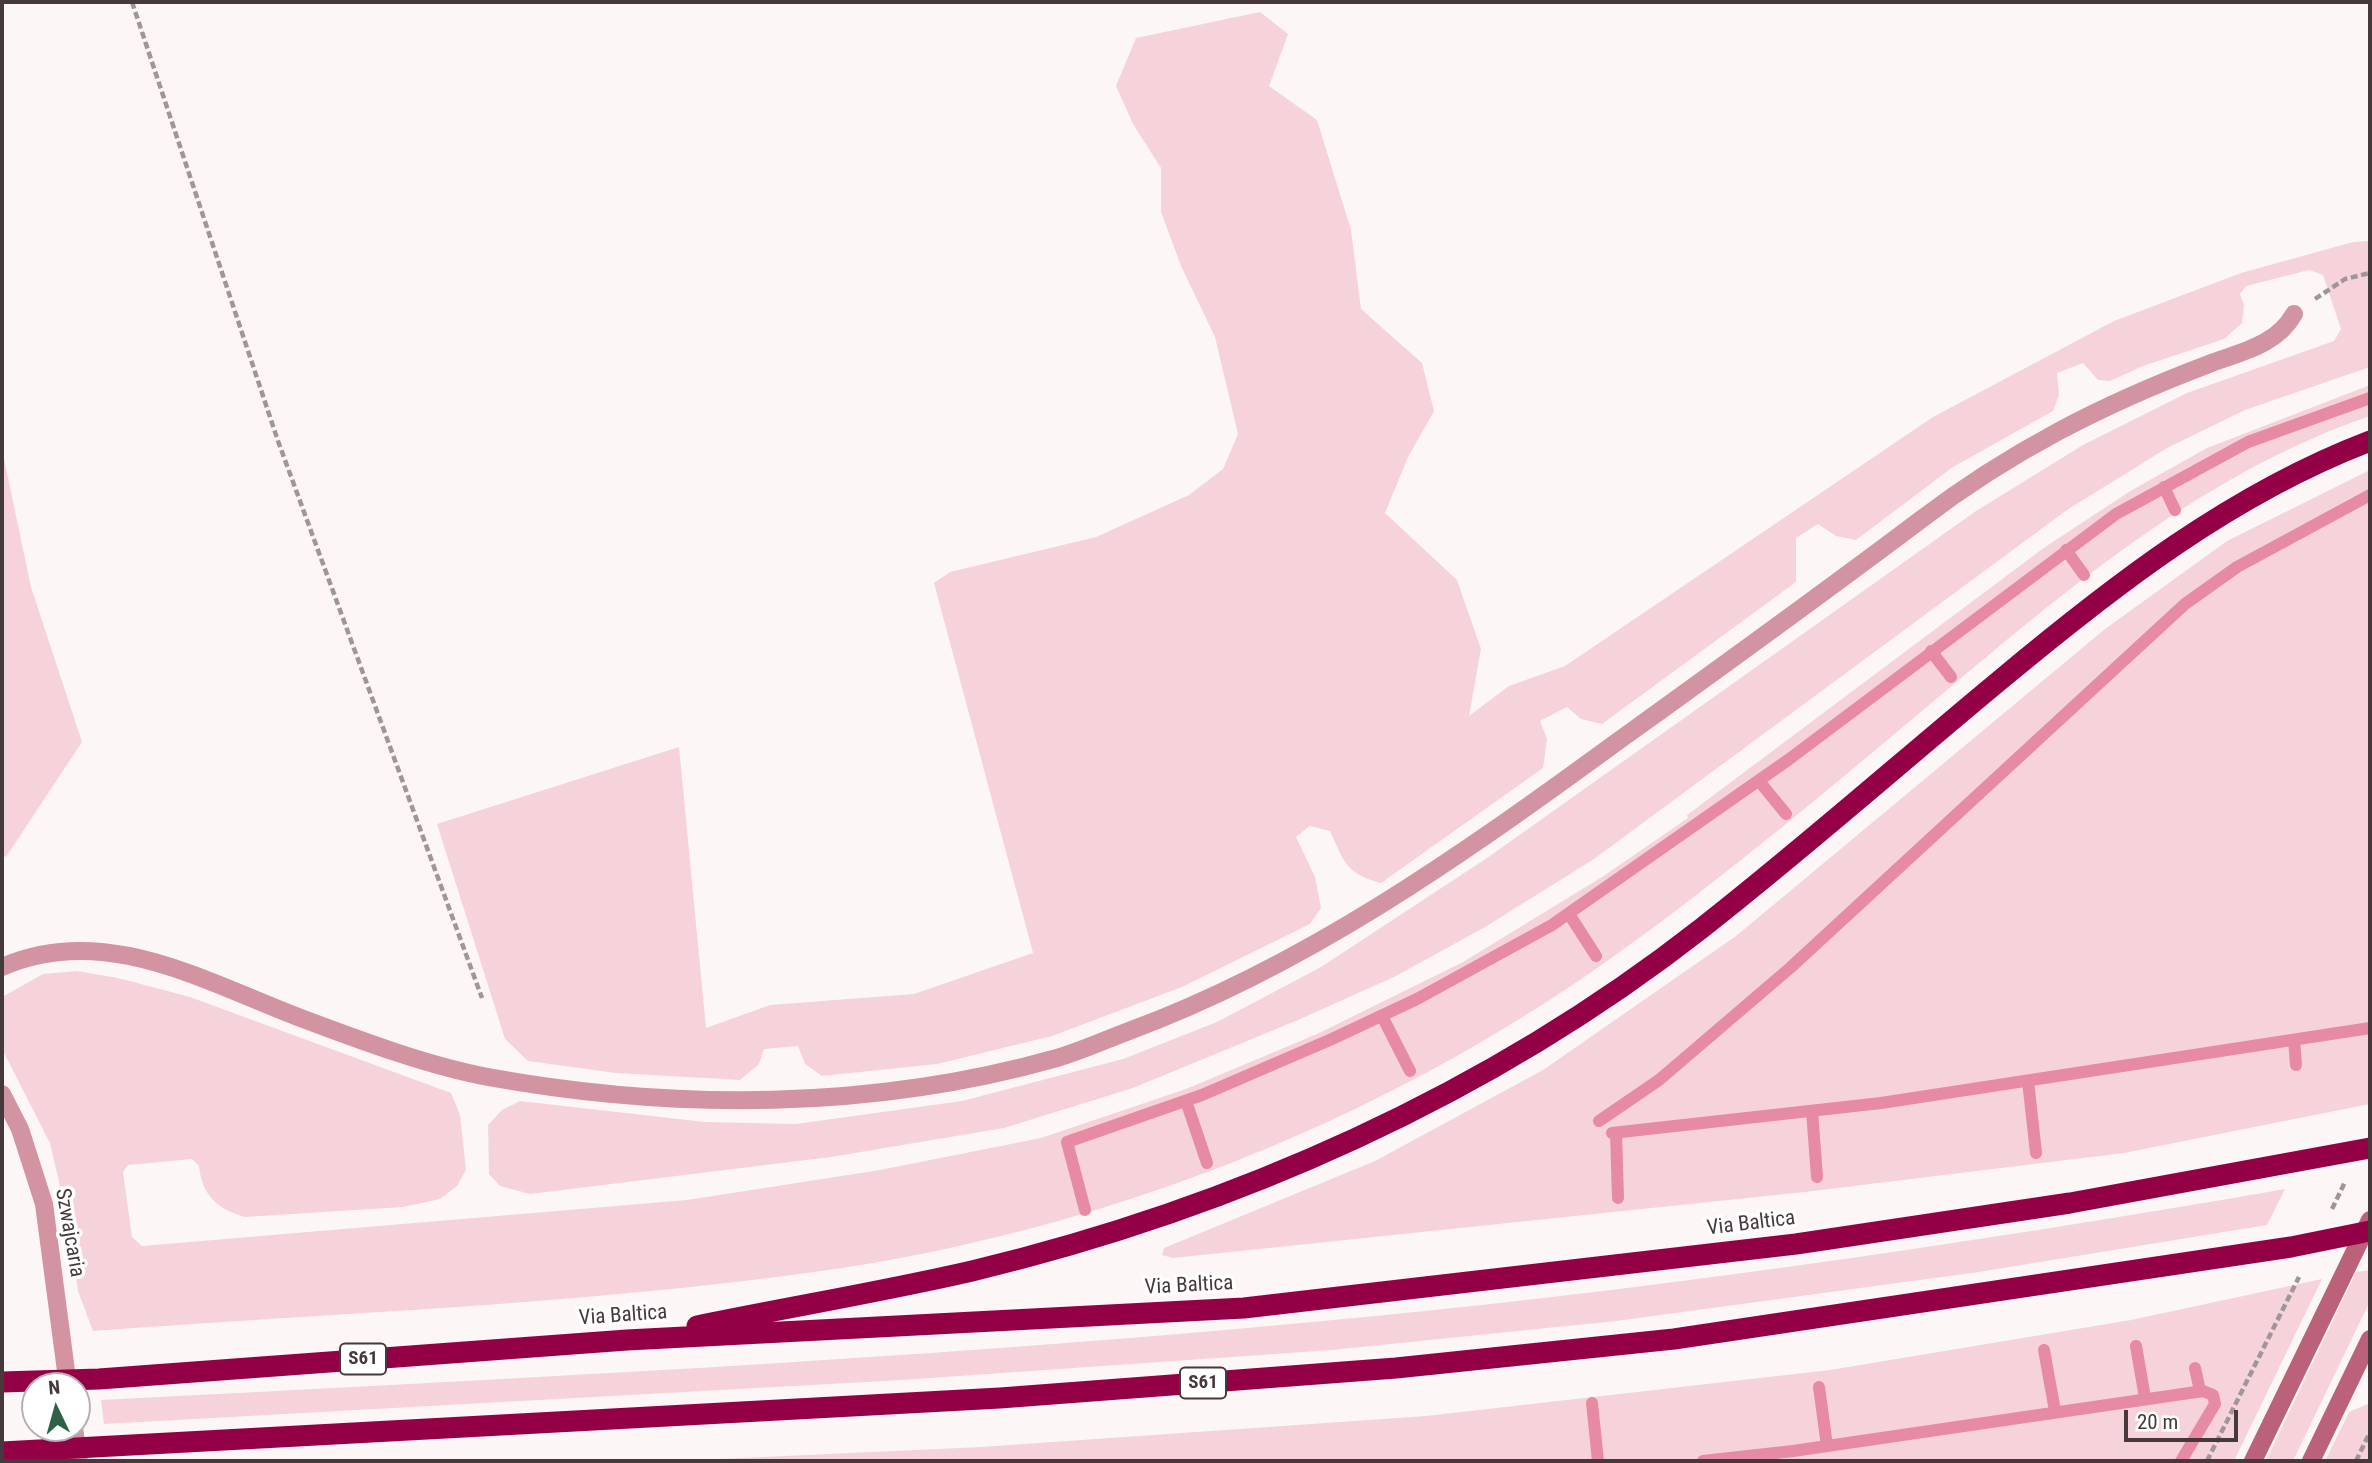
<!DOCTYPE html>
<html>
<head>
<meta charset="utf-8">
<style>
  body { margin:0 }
  #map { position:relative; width:2372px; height:1463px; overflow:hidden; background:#fdf6f7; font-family:"Roboto Condensed",sans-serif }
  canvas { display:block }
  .frame { position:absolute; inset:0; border:4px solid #46393c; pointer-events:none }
  .north { position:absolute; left:21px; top:1372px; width:70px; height:70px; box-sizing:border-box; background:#fff; border:2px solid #b5b0b1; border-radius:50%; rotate:355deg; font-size:19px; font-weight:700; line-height:28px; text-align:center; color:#46393c }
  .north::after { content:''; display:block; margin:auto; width:24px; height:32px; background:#2c6248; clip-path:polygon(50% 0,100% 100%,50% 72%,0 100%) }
  .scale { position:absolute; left:2124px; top:1410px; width:114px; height:32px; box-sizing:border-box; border:4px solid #46393c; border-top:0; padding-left:9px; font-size:21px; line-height:24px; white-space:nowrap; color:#46393c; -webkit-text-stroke:5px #fff; paint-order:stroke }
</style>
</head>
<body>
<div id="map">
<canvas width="2372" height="1463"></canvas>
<div class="frame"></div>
<div class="north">N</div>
<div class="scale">20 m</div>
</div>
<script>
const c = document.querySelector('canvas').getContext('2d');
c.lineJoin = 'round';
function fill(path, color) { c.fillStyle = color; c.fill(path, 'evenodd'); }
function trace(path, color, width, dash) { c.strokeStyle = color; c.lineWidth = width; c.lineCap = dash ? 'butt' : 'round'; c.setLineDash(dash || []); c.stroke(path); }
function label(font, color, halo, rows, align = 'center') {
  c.font = font + ' "Roboto Condensed",sans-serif'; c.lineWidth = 7; c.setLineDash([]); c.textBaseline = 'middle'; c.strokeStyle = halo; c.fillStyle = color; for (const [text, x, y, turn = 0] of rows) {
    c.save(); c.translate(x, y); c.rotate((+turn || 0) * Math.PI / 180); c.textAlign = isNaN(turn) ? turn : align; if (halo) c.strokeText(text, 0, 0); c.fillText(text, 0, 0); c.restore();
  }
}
const green = new Path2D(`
  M 1260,12 L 1288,34 L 1269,86 L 1317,120 L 1351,230 L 1361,309 L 1422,363 L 1434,411 L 1408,457 L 1385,513 L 1457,580 L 1481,649 L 1469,716 L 1509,686 L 1565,666 L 1933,417 L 2114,321 L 2241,273 L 2353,242 L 2370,241 L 2370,367 L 2245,410 L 2167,448 L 2067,510 L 1594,859 L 1485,927 L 1396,976 L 1298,1020 L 1133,1088 L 1004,1128 L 831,1157 L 530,1194 L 500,1186 L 489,1174 L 488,1125 L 502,1110 L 520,1101 L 705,1122 L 796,1124 L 962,1101 L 1123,1059 L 1217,1022 L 1321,967 L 1487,858 L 1976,511 L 2083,445 L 2187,393 L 2334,341 L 2341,329 L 2323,275 L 2309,270 L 2246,286 L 2240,294 L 2244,305 L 2242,323 L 2224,339 L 2143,366 L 2110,381 L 2098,380 L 2083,363 L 2057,373 L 2059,395 L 2053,411 L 1953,467 L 1856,540 L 1836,536 L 1818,524 L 1796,538 L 1796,582 L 1602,724 L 1581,719 L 1567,707 L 1540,721 L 1547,739 L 1543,768 L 1381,883 C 1346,874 1344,862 1330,831 L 1310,826 L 1296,837 L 1315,877 L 1321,908 L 1310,924 L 1182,987 L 1052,1036 L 937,1064 L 822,1076 L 805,1064 L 798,1046 L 764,1049 L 759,1064 L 740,1080 L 616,1073 L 528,1061 L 505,1039 L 437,824 L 679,747 L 706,1028 L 770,1005 L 914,994 L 1033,953 L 934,583 L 950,572 L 1096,537 L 1189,495 L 1223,469 L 1238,434 L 1215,337 L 1181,266 L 1161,212 L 1161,168 L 1133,124 L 1116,86 L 1136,38 Z
  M 2370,385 L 2370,416 C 2207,472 2077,581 1947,690 C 1837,782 1727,876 1610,959 C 1376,1125 1098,1233 814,1272 C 575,1305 333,1313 93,1331 L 78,1291 L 68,1221 L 50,1143 L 2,1049 L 2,997 L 43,974 L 77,971 L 118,978 L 190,997 L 451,1093 L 460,1115 L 466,1170 L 457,1186 L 440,1199 L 403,1207 L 245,1217 C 218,1209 202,1196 199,1166 L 192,1159 L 128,1165 L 123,1172 L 132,1237 L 142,1246 L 687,1200 L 880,1170 L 1041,1138 L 1186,1089 L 1317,1034 L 1463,962 L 1602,877 L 1688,818 L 1687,815 L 2045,547 L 2132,490 L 2207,448 Z
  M 2,449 L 31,587 L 82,742 L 6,857 L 2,855 Z
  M 2370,470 L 2370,1104 L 2124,1153 L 1805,1192 L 1173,1258 L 1162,1255 L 1164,1248 L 1375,1161 L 1543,1070 L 1736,936 L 2105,629 L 2227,541 Z
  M 2285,1189 L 2267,1225 L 1979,1272 L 1616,1321 L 1332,1350 L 902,1380 L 104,1424 L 101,1400 C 505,1379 909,1360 1312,1322 C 1638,1292 1962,1245 2285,1189 Z
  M 2370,1270 L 2370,1301 L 2293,1461 L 2266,1461 L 2356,1272 Z
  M 2322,1279 L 2234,1461 L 675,1461 L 981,1447 L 1426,1416 L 1830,1370 L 2131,1320 Z
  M 2370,1403 L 2370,1461 L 2325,1461 L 2349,1412 Z`);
const stream = new Path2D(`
  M 2164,487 L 2175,510
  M 2066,550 L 2084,575
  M 1931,651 L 1951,677
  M 1759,781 L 1786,814
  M 1569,914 L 1596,956
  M 1382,1016 L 1410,1071
  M 2294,1040 L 2296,1065
  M 2028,1081 L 2036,1153
  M 1186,1101 L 1207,1163
  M 1812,1111 L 1817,1177
  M 1599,1121 L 1659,1080 L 1790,968 L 2185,604 L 2237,567 L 2370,495
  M 1612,1133 L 1881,1103 L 2370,1028
  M 1616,1133 L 1618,1198
  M 1085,1210 L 1067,1142 L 1202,1095 L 1332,1039 L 1417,999 L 1552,925 L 1788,760 L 2116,514 L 2248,442 L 2370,398
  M 2136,1346 L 2145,1398
  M 2044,1350 L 2055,1411
  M 2195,1368 L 2200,1391
  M 1819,1387 L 1827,1446
  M 1592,1403 L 1598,1461
  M 1703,1461 L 1793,1451 L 2203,1391 L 2213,1395 L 2215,1404 L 2181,1461`);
const path = new Path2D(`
  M 132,2 L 278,441 L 482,998
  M 2315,299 L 2345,279 L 2370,273
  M 2332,1209 L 2345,1182
  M 2207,1461 L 2299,1277
  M 2356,1461 L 2370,1432`);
const service = new Path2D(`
  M 2,967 C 106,921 209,984 306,1020 C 362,1041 429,1066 488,1077 C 675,1111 873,1110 1057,1058 C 1081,1051 1105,1040 1129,1031 C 1305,966 1459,857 1610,747 C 1714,672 1817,598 1919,521 C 2009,452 2103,404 2209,364 C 2241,352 2277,345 2294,314`);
const minor = new Path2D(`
  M 2,1094 L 20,1129 L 44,1204 L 68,1386
  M 74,1428 L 79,1461`);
const secondary = new Path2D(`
  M 2253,1461 L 2370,1220
  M 2311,1461 L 2370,1339`);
const motorway = new Path2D(`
  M 697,1326 C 789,1307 881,1292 972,1271 C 1234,1208 1489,1095 1702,928 C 1803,849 1900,763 1999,681 C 2113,586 2231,494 2370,441
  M 2,1382 L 99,1379 L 627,1340 L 1244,1308 L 1796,1244 L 2070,1203 L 2370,1148
  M 2,1452 L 1000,1398 L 1396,1368 L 1674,1339 L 2291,1247 L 2370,1231`);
const shields = [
  [363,1359,46],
  [1203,1383,46]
];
const shieldNames = [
  ["S61",363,1359],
  ["S61",1203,1383]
];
const streetNames = [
  ["Via Baltica",1751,1224,-7],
  ["Szwajcaria",69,1233,80],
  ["Via Baltica",1189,1286,-3],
  ["Via Baltica",623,1316,-4]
];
fill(green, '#f6d3db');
trace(stream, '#e68ba3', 12);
trace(path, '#a09698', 4.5, [7, 3.5]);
trace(service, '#d294a3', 18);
trace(minor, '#d294a3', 18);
trace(secondary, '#bb617a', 18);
trace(motorway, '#940045', 21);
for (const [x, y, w] of shields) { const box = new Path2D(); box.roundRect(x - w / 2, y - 15.5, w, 31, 5); c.fillStyle = '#fff'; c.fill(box); trace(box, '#46393c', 2); }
label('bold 19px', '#46393c', null, shieldNames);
label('21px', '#46393c', '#fff', streetNames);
</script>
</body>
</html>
